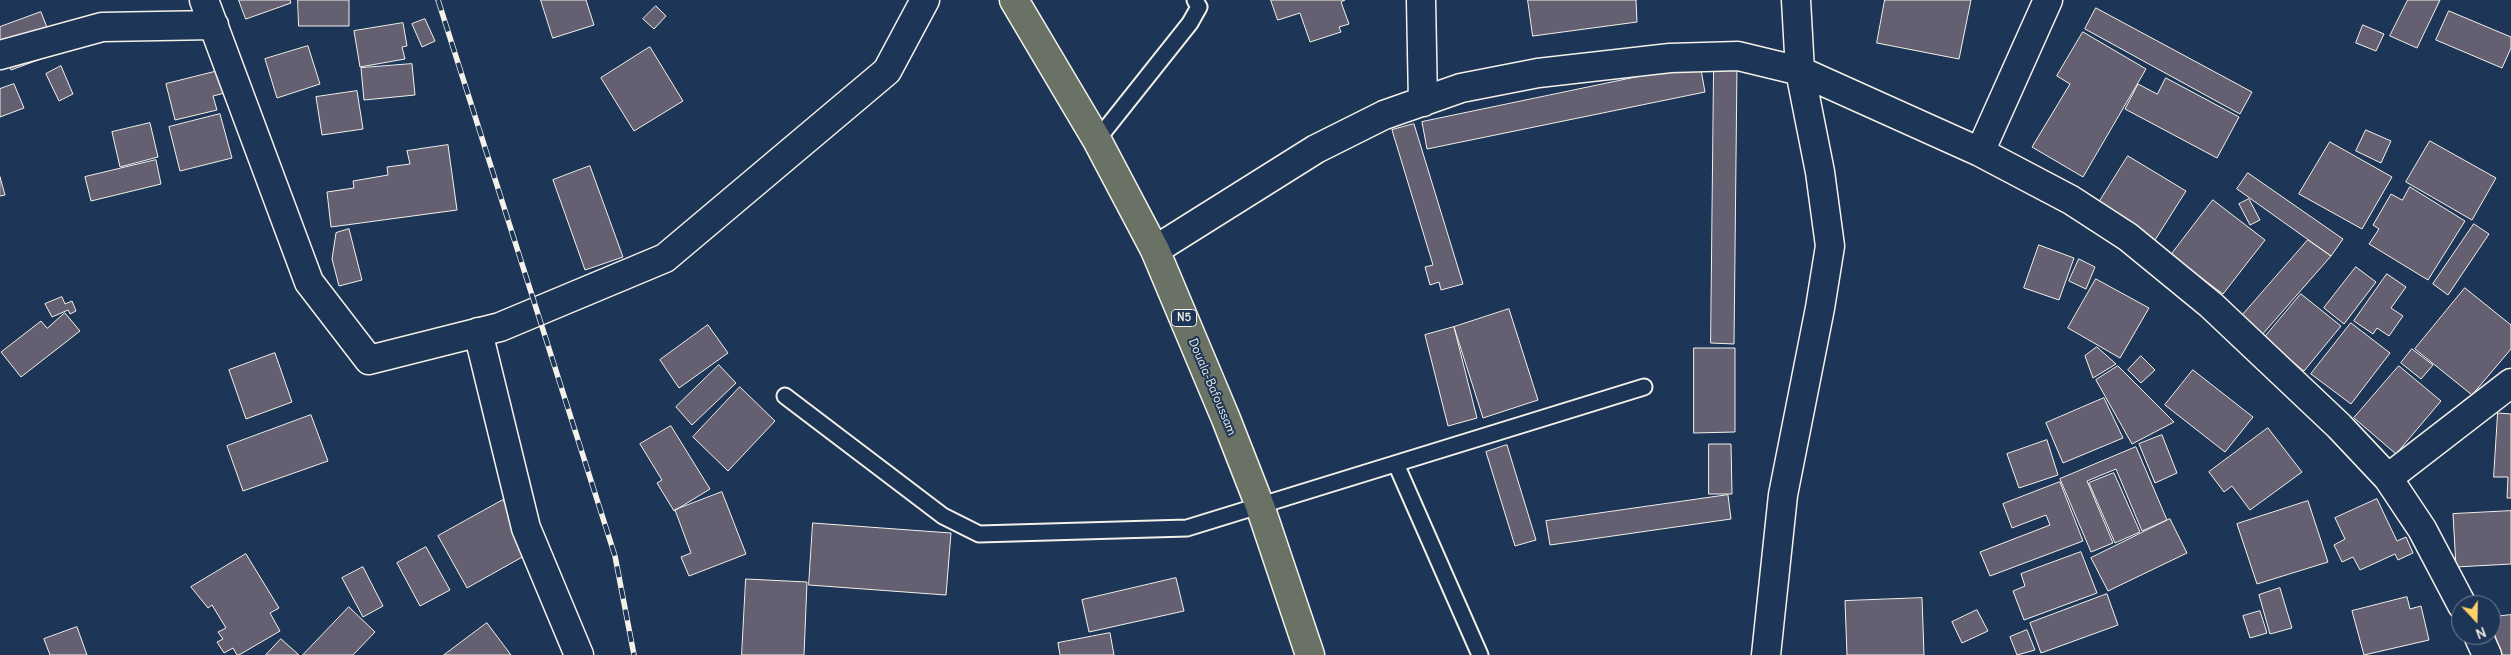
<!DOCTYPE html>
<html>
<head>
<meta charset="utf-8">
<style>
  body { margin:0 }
  #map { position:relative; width:2511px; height:655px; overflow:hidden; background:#1d3557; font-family:Delius,sans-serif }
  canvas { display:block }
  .north { position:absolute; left:2451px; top:595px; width:50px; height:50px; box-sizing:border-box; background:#1d3557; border:1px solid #738091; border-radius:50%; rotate:159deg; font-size:14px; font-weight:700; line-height:20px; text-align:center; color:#f4f1e8 }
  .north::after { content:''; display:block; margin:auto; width:18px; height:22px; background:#ffd166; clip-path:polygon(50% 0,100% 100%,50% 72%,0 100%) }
</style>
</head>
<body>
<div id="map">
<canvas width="2511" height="655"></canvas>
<div class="north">N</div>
</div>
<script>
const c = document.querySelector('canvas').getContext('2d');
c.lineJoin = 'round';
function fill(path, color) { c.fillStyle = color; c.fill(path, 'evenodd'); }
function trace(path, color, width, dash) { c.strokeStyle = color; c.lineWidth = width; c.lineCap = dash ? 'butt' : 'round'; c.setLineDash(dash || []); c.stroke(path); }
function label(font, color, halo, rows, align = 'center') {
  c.font = font + ' Delius,sans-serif'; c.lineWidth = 4; c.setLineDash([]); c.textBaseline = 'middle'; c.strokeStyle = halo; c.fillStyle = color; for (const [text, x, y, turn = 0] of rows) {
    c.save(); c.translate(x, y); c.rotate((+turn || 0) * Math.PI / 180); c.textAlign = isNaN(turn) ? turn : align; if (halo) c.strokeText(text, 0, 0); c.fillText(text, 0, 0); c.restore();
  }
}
const building = new Path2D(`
  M 239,0 L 290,0 L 291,3 L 246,19 Z
  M 298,0 L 349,0 L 349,26 L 299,26 Z
  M 541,0 L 586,0 L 594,25 L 553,38 Z
  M 1271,0 L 1345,0 L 1341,2 L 1349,24 L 1339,27 L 1341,32 L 1310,42 L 1300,13 L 1278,20 Z
  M 1528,0 L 1636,0 L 1637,22 L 1533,36 Z
  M 1885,0 L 1971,0 L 1959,59 L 1877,43 Z
  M 2408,0 L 2440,0 L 2417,48 L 2390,36 Z
  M 656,6 L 666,16 L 654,29 L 643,19 Z
  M 2096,8 L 2252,92 L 2240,114 L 2085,29 Z
  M 2449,11 L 2511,37 L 2511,48 L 2502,68 L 2436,40 Z
  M 41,12 L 57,53 L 11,70 L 0,40 L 0,27 Z
  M 425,19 L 435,41 L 422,47 L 412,24 Z
  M 403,23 L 407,46 L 402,47 L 405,59 L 360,67 L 354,31 Z
  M 2363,25 L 2384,34 L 2376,51 L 2356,43 Z
  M 2083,32 L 2146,69 L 2083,177 L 2032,147 L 2070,84 L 2057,76 Z
  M 308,46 L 320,84 L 277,98 L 265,59 Z
  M 650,47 L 683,101 L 634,131 L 601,78 Z
  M 412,64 L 415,95 L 364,100 L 361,68 Z
  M 1700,64 L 1705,92 L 1427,149 L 1422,122 Z
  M 242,65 L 248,87 L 213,96 L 217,110 L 175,120 L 166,84 Z
  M 61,66 L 73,94 L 59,101 L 46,74 Z
  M 1714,66 L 1737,66 L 1734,344 L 1711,343 Z
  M 2166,78 L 2239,117 L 2217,158 L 2125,109 L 2138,84 L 2157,94 Z
  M 14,84 L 24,108 L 0,117 L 0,89 Z
  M 357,91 L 363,129 L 322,135 L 316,97 Z
  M 220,114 L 232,158 L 180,171 L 169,127 Z
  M 150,123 L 158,157 L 120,167 L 112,132 Z
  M 1414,124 L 1463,284 L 1441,290 L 1439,282 L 1430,285 L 1425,267 L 1433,265 L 1392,130 Z
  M 2366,130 L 2391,141 L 2381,163 L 2356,151 Z
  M 2430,141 L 2496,178 L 2472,220 L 2406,182 Z
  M 2330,142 L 2392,177 L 2362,229 L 2299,194 Z
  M 448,145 L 457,210 L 331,227 L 327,192 L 354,188 L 353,181 L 388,175 L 387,167 L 410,164 L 407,151 Z
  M 2128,156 L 2186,191 L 2155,240 L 2098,204 Z
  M 156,160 L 161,184 L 91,201 L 85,177 Z
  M 590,166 L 623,257 L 585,270 L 553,180 Z
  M 2248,173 L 2343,239 L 2331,256 L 2237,189 Z
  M 0,177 L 5,195 L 0,196 Z
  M 2410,187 L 2465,221 L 2428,280 L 2369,244 L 2379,229 L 2373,225 L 2391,194 L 2402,200 Z
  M 2249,199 L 2260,220 L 2250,225 L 2239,204 Z
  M 2213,200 L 2265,240 L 2223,294 L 2171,255 Z
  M 2474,224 L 2489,234 L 2448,295 L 2433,284 Z
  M 349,229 L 362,280 L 339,286 L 332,259 L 336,233 Z
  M 2308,240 L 2331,256 L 2261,336 L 2240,318 Z
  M 2039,245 L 2074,258 L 2059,300 L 2024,288 Z
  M 2079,259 L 2095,267 L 2086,289 L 2069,281 Z
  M 2356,267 L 2376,282 L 2344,324 L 2324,308 Z
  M 2387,274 L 2406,287 L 2391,308 L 2403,316 L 2389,336 L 2377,328 L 2373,334 L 2354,321 Z
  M 2096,279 L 2149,308 L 2120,358 L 2068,328 Z
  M 2465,288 L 2511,325 L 2511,349 L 2472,395 L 2415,349 Z
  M 2301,294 L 2341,326 L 2304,371 L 2264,338 Z
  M 62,297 L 65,304 L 72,301 L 76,311 L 70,314 L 68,310 L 52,317 L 45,304 Z
  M 1509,309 L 1538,400 L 1483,418 L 1454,327 Z
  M 65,313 L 80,331 L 21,377 L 1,352 L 41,321 L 47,328 Z
  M 2351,323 L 2390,353 L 2351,404 L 2311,374 Z
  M 708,325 L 728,353 L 679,388 L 660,360 Z
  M 1454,327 L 1477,418 L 1448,426 L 1425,335 Z
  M 2097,347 L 2116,364 L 2093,378 L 2085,356 Z
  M 1694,348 L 1735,348 L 1735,432 L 1694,433 Z
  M 2412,349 L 2433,365 L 2421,379 L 2401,363 Z
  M 275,353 L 292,402 L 246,419 L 229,370 Z
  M 2141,356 L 2155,370 L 2141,383 L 2128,370 Z
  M 719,365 L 736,383 L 692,425 L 676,407 Z
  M 2118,366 L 2174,422 L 2132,444 L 2096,380 Z
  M 2399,366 L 2441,401 L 2396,454 L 2354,418 Z
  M 2193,370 L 2253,417 L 2225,452 L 2165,405 Z
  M 740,387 L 775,421 L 728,471 L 693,437 Z
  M 2104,398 L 2123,438 L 2063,463 L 2046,423 Z
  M 2498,413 L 2511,414 L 2511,498 L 2507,498 L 2508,477 L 2494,477 Z
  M 311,415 L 328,461 L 243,491 L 227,446 Z
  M 671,426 L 710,489 L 674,511 L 657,483 L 662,480 L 640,444 Z
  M 2268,428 L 2302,472 L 2250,510 L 2232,486 L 2224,492 L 2209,472 Z
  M 2162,435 L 2177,473 L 2155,483 L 2139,444 Z
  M 2047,440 L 2058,475 L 2019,488 L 2007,454 Z
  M 1709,444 L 1731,444 L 1732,494 L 1709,494 Z
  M 1507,445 L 1536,540 L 1515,546 L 1486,452 Z
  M 2136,447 L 2167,520 L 2142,531 L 2116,469 L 2087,481 L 2113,543 L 2091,552 L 2060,479 Z
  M 2114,473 L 2140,532 L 2115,543 L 2089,483 Z
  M 2060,482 L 2083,541 L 1990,576 L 1980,552 L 2050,525 L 2046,515 L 2012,528 L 2003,504 Z
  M 722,492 L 746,554 L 689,576 L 681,557 L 691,553 L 675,510 Z
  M 1728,495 L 1731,519 L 1550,545 L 1546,521 Z
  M 2377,499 L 2397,541 L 2406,537 L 2413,553 L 2398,560 L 2395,554 L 2360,570 L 2353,557 L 2342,562 L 2334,545 L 2345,539 L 2335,518 Z
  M 503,500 L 533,551 L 467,588 L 438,536 Z
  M 2308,501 L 2328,562 L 2257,584 L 2237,524 Z
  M 2511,511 L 2511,564 L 2456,567 L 2453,514 Z
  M 2170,519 L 2187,553 L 2108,591 L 2091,558 Z
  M 813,523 L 951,533 L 946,595 L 809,585 Z
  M 426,547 L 450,590 L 420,606 L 397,563 Z
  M 2081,552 L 2097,593 L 2024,620 L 2013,591 L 2025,586 L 2021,574 Z
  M 246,554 L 279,608 L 270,613 L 280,631 L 239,655 L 237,655 L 233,648 L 224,653 L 217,642 L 223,639 L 218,632 L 226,628 L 212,605 L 208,608 L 191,587 Z
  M 363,567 L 383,606 L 363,617 L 342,578 Z
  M 1176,578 L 1184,611 L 1089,632 L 1082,600 Z
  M 746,579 L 807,582 L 804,655 L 742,655 Z
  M 2280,588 L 2292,628 L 2270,634 L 2259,595 Z
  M 2107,594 L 2118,625 L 2041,653 L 2030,623 Z
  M 2407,597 L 2410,609 L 2421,606 L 2429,640 L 2364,655 L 2352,611 Z
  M 1922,598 L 1924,655 L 1847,655 L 1845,601 Z
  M 349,607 L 375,632 L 353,655 L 303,655 Z
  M 1977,610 L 1988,631 L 1962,643 L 1952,622 Z
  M 2260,611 L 2267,633 L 2250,638 L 2243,616 Z
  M 2511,615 L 2511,655 L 2498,655 L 2493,617 Z
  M 487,623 L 511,655 L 444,655 Z
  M 77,627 L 87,655 L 50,655 L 44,639 Z
  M 2027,630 L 2035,650 L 2017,655 L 2010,637 Z
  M 1110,633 L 1114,655 L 1060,655 L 1058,643 Z
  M 281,639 L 299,655 L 266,655 Z`);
const service = new Path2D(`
  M 1097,140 L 1190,23 L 1199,7 L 1195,0
  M 785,396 L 943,516 L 979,534 L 1187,528 L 1644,387
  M 1396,464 L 1480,655`);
const minor = new Path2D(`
  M 204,0 L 309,282 L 369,360 L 500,327 L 665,258 L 887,71 L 925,0
  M 1421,0 L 1423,102
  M 0,55 L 102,27 L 214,25
  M 1980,152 L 2048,0
  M 1155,250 L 1316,149 L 1384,115 L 1461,88 L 1538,73 L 1670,58 L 1738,56 L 1800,71 L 1980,152 L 2071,200 L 2128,237 L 2211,305 L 2339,426 L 2388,478 L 2422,529 L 2462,605
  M 478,332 L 526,528 L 579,655
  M 2388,478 L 2511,383
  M 2478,635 L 2487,655
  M 1766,655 L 1783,495 L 1820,308 L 1830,246 L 1820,172 L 1800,71 L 1796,0`);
const trunk = new Path2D(`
  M 1014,0 L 1097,140 L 1155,250 L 1226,419 L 1260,506 L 1310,655`);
const rail = new Path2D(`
  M 438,0 L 615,556 L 634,655`);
const shields = [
  [1184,318,25]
];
const shieldNames = [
  ["N5",1184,318]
];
const streetNames = [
  ["Douala-Bafoussam",1212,387,67]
];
fill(building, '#646072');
trace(building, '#f4f1e8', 1);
trace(service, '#f4f1e8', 19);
trace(minor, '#f4f1e8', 31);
trace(trunk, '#f4f1e8', 31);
trace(service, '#1d3557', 15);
trace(minor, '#1d3557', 28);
trace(trunk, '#6a7165', 28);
trace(rail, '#f4f1e8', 5.5);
trace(rail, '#1d3557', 4, [11]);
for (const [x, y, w] of shields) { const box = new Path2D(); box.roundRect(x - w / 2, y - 8.5, w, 17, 4); c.fillStyle = '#1d3557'; c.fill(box); trace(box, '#f4f1e8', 1); }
label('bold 11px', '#f4f1e8', null, shieldNames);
label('12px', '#f4f1e8', '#1d3557', streetNames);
</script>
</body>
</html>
